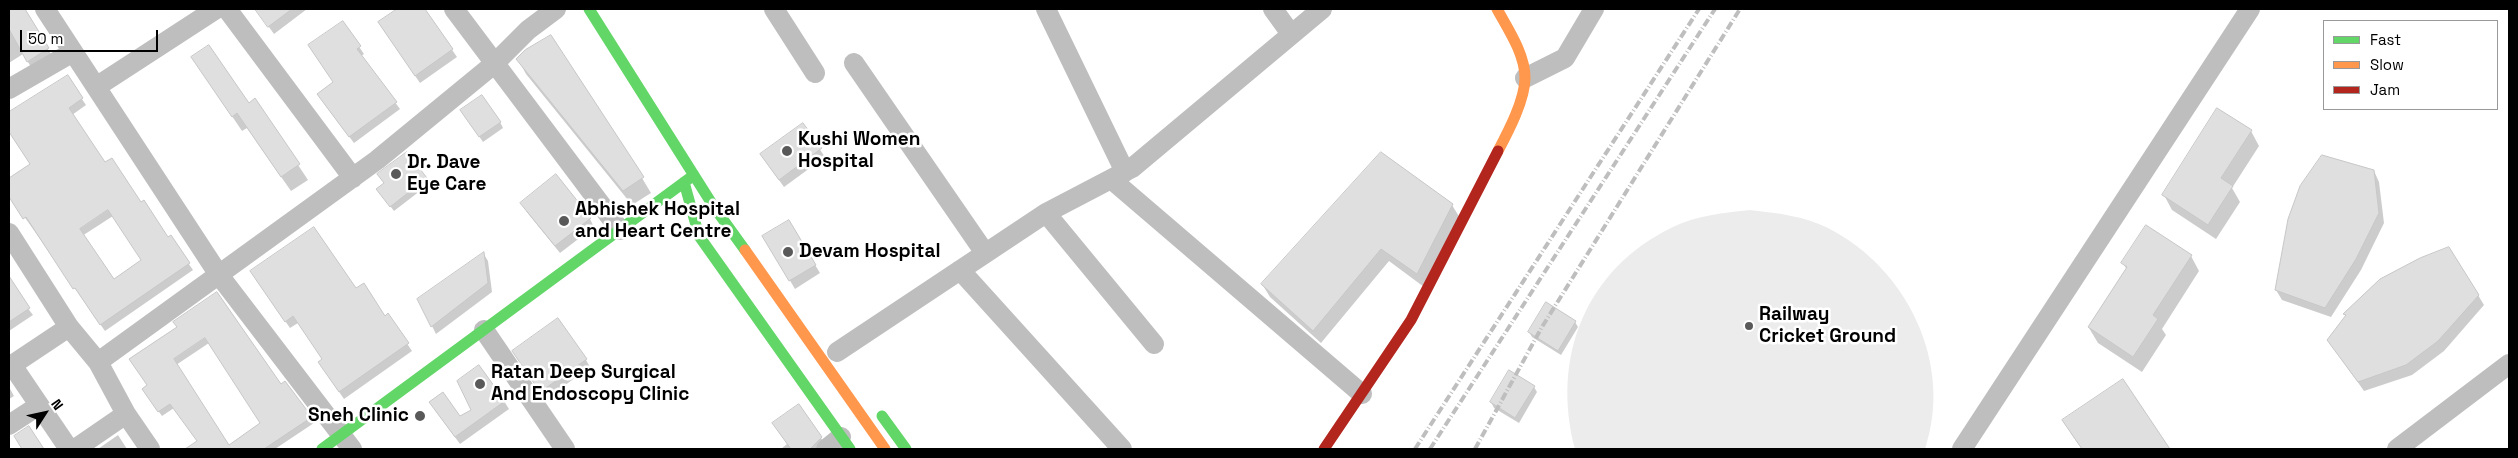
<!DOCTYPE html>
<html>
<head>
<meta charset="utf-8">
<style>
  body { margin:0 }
  #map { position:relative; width:2518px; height:458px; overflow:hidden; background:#fff; font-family:"Space Grotesk",sans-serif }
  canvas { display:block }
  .frame { position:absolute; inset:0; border:10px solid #000; pointer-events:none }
  .legend { position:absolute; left:2323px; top:20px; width:175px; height:90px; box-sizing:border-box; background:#fff; border:1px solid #999; margin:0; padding:6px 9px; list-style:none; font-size:15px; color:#000 }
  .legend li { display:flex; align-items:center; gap:10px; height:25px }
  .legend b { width:25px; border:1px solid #999 }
  .north { position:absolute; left:20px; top:388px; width:50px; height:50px; -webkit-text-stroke:4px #fff; paint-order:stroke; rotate:55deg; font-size:14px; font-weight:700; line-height:20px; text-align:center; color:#000 }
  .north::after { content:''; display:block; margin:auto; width:18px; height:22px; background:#000; clip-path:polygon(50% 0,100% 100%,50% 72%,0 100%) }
  .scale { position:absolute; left:20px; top:30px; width:138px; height:22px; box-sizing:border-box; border:2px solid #000; border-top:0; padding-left:6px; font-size:15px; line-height:18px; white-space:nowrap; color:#000; -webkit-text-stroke:4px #fff; paint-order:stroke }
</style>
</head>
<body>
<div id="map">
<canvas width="2518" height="458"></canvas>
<div class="frame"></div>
<ul class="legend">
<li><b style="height:6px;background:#63d668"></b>Fast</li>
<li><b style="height:6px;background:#ff974d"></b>Slow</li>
<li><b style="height:6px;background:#b3261e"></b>Jam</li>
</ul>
<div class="north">N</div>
<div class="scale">50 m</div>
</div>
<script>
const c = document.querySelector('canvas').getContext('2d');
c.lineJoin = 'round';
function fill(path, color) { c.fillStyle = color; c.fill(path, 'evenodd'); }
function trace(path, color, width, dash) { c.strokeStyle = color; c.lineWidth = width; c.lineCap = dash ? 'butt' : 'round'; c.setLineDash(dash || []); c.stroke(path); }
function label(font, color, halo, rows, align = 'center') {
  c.font = font + ' "Space Grotesk",sans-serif'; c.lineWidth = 5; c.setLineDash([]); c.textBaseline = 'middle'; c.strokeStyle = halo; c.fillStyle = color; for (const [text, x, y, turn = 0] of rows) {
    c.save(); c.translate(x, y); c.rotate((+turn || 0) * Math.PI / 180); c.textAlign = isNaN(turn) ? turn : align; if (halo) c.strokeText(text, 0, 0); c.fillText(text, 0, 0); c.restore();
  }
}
const green = new Path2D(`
  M 1750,210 C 1777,213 1804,216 1828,228 C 1907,268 1954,364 1925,449 L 1575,449 C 1551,358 1585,269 1673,227 C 1697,215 1724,213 1750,210 Z`);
const shadow = new Path2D(`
  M 9,9 L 22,9 L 51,54 L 31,67 L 23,54 L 9,63 Z
  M 256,9 L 307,9 L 274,34 Z
  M 399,9 L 424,9 L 457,57 L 420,83 L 379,23 Z
  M 343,23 L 364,54 L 361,56 L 400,109 L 354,143 L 323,102 L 334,83 Z
  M 193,58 L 249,104 L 255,100 L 308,180 L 291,191 L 247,128 L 242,131 Z
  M 518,59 L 642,178 L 651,193 L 632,205 L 526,74 Z
  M 67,77 L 86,105 L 72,115 L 104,164 L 140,204 L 168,239 L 170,237 L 193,270 L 105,331 L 9,195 L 9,179 L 31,165 L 9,131 L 9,114 ZM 113,216 L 142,260 L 114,281 L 82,236 Z
  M 465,116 L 500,122 L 503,128 L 483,142 Z
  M 803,125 L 825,157 L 784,187 L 766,162 Z
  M 2251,131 L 2259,146 L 2232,188 L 2240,202 L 2216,239 L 2172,210 L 2164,195 Z
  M 2374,171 L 2379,182 L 2384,223 L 2361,270 L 2331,317 L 2282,300 L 2276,290 Z
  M 426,178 L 429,184 L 394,211 L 381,194 Z
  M 1452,205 L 1460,218 L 1424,287 L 1389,261 L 1321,343 L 1270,297 L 1262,284 Z
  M 526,211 L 590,219 L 594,227 L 560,253 Z
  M 789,222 L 820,273 L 795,289 L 764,237 Z
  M 483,253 L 488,261 L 492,292 L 436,334 L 432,326 Z
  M 2191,256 L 2199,271 L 2162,329 L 2166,335 L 2142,372 L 2098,343 L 2089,328 L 2127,270 L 2123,263 Z
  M 256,279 L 356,290 L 385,317 L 388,315 L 412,351 L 344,399 L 324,370 L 324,360 L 298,323 L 290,328 Z
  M 9,284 L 33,315 L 9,331 Z
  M 216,293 L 281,386 L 285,383 L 314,423 L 275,449 L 190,449 L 189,447 L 198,441 L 174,408 L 162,416 L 146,394 L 148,386 L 178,328 ZM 209,343 L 262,424 L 228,446 L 176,365 Z
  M 2478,295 L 2484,305 L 2444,351 L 2412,375 L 2364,391 L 2335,350 L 2346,317 L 2344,314 Z
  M 1575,322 L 1578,327 L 1561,355 L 1532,337 L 1529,332 Z
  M 519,359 L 586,360 L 590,367 L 546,399 Z
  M 2123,381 L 2168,449 L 2082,449 L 2072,435 L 2064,420 Z
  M 9,387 L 14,396 L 9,399 Z
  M 1534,387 L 1537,392 L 1519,423 L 1494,408 L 1491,402 Z
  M 504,401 L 509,409 L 460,444 L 435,410 L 460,418 Z
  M 774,424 L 821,438 L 828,449 L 781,449 L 787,444 Z
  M 118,435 L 127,449 L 98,449 Z`);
const building = new Path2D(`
  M 9,9 L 25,9 L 49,48 L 27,62 L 9,29 Z
  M 255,9 L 292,9 L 268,27 Z
  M 397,9 L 425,9 L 453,49 L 415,76 L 378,22 Z
  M 343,21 L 361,46 L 357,49 L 397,102 L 349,137 L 317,94 L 333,82 L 308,45 Z
  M 551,35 L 644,177 L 623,191 L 516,59 L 525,50 Z
  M 209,45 L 249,103 L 255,98 L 300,164 L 281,177 L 237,113 L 232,117 L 191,57 Z
  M 68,75 L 83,98 L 69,108 L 105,162 L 112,158 L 141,202 L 144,200 L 168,237 L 171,235 L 190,263 L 100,325 L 75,288 L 73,289 L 26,217 L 23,219 L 9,197 L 9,178 L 30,164 L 9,132 L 9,112 ZM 108,210 L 141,260 L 114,279 L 80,229 Z
  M 482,95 L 501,122 L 479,137 L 460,110 Z
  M 2217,108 L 2252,130 L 2221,178 L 2233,186 L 2208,225 L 2162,195 Z
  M 803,123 L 822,148 L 779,180 L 760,154 Z
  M 407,152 L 427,178 L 390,207 L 376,189 L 384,183 L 377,174 Z
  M 1381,152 L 1453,204 L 1417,274 L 1381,249 L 1313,331 L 1261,284 Z
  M 2322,155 L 2374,170 L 2379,213 L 2356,259 L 2325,308 L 2275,290 L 2288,219 L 2300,186 Z
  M 556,174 L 591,218 L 555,246 L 520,203 Z
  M 789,220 L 816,265 L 789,281 L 762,236 Z
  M 2146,225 L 2192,255 L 2153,315 L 2158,319 L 2133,357 L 2088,327 L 2127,267 L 2121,263 Z
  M 314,227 L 356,288 L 364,283 L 385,316 L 388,313 L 409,343 L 339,392 L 318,362 L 322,359 L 293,316 L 285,322 L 250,271 Z
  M 2449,247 L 2479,295 L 2438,341 L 2406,365 L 2358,382 L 2327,340 L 2346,315 L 2343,314 L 2380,279 L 2420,258 Z
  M 484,252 L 488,283 L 431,327 L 417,299 Z
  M 9,276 L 30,308 L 9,322 Z
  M 217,292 L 281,384 L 285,381 L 312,417 L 264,449 L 185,449 L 197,441 L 170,404 L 158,412 L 142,389 L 147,385 L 129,359 L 177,327 L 173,322 ZM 205,338 L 260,423 L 229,445 L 174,359 Z
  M 1546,302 L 1576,321 L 1558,351 L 1528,332 Z
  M 558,318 L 587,359 L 540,392 L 512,351 Z
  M 479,365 L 505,401 L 455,437 L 429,402 L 443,392 L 460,416 L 471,410 L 457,381 Z
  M 1509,370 L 1535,386 L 1515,418 L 1490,402 Z
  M 2123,379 L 2170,449 L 2082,449 L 2062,420 Z
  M 799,404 L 822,437 L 810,449 L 791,449 L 772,423 Z
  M 29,426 L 44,449 L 22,449 L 14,436 Z`);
const street = new Path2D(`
  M 45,9 L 219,275 L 352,449
  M 227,9 L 353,178
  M 454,9 L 620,230
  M 774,9 L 815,73
  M 1046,9 L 1125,172
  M 1273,9 L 1291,34
  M 854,63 L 985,253
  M 1525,78 L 1565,58 L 1594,9
  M 96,87 L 216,9
  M 9,89 L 73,52
  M 1111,179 L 1362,394
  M 1046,213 L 1154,344
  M 9,233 L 69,327 L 98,362 L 126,414 L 150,449
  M 960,270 L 1122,449
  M 484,330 L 565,449
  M 837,352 L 1046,213 L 1132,168 L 1322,9
  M 98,362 L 377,160 L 494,64 L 528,30 L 556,9
  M 9,425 L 38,406
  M 69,449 L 12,365 L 69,327
  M 75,449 L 126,414
  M 826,449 L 841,437
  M 1962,449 L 2250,9
  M 2397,449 L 2509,364`);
const fast = new Path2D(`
  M 589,9 L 714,207 L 745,250
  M 684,182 L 699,236 L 850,449
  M 882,416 L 906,449
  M 322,449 L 694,175`);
const slow = new Path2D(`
  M 1497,9 C 1508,29 1525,54 1525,78 C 1525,100 1508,132 1498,151
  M 745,250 L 885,449`);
const jam = new Path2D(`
  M 1324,449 L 1411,320 L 1498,151`);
const rail = new Path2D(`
  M 1415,449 L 1699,9
  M 1430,449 L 1715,9
  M 1475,449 L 1542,327 L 1740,9`);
const markers = [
  [787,151,6,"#595959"],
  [396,174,6,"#595959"],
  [564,221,6,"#595959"],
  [788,252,6,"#595959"],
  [1749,326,5,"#595959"],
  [480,384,6,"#595959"],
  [420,416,6,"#595959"]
];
const poiNames = [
  ["Kushi Women",798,140],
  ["Hospital",798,162],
  ["Dr. Dave",407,163],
  ["Eye Care",407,185],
  ["Abhishek Hospital",575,210],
  ["and Heart Centre",575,232],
  ["Devam Hospital",799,252],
  ["Railway",1759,315],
  ["Cricket Ground",1759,337],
  ["Ratan Deep Surgical",491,373],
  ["And Endoscopy Clinic",491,395],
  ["Sneh Clinic",409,416,"right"]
];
fill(green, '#ececec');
fill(shadow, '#0003');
fill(building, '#dfdfdf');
trace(building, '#c7c7c7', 1);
trace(street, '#bebebe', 20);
trace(fast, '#63d668', 11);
trace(slow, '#ff974d', 11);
trace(jam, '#b3261e', 11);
trace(rail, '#bebebe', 4, [8, 2.5, 1, 2.5]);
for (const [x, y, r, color] of markers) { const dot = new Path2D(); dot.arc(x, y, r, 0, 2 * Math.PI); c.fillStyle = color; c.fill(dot); trace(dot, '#fff', 2); }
label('bold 19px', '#000', '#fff', poiNames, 'left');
</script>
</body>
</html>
